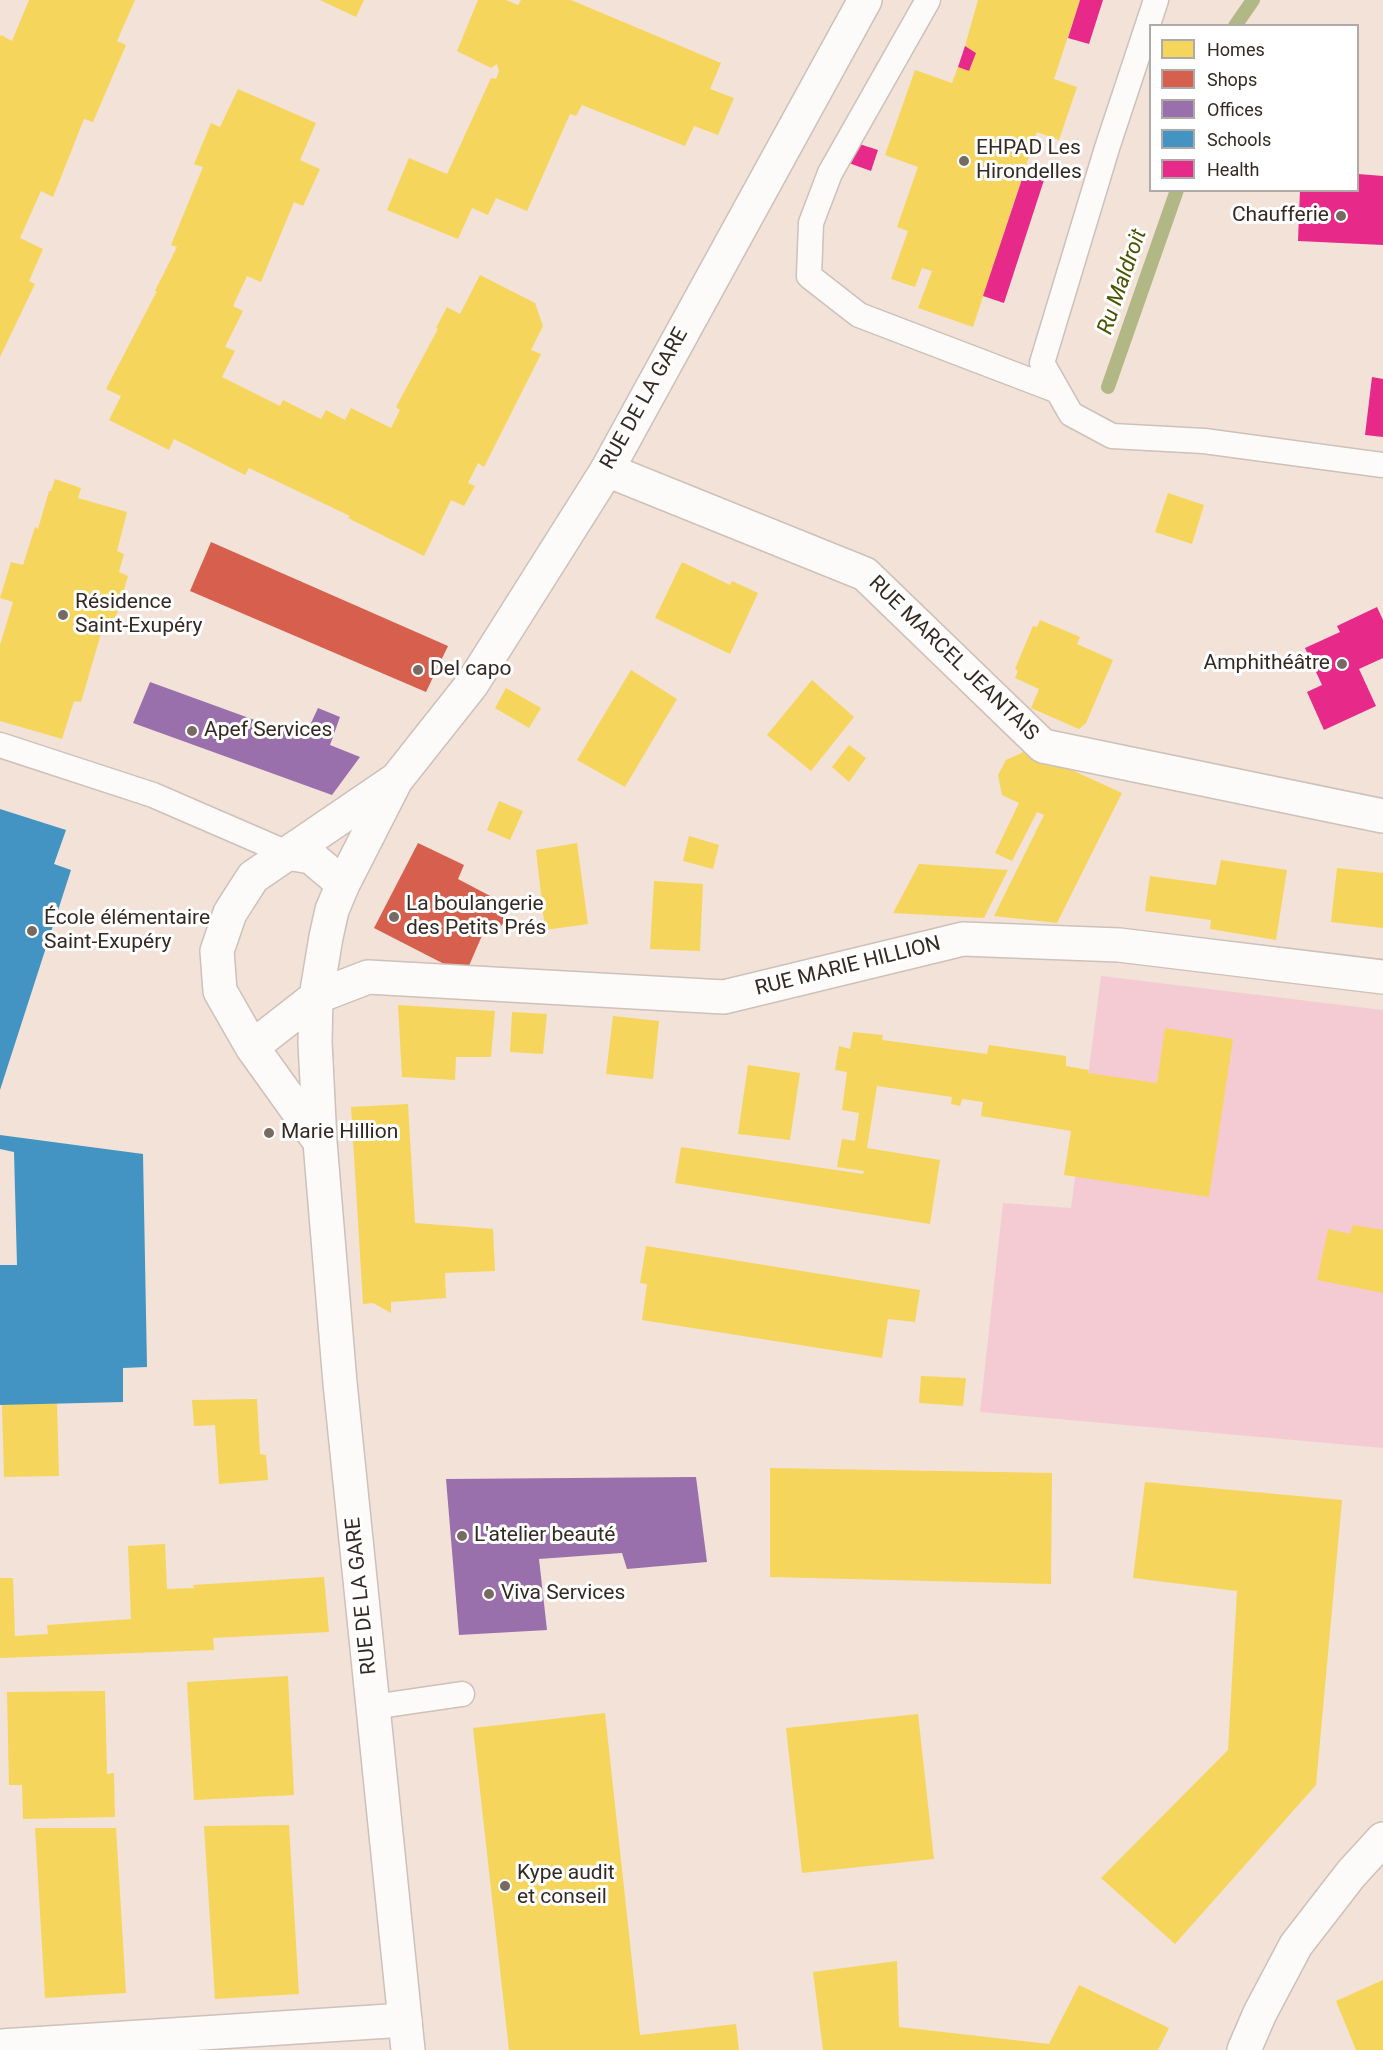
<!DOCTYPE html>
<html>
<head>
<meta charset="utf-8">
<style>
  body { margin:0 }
  #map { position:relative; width:1383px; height:2050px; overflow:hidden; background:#f2e2d8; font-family:Roboto,sans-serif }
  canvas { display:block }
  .legend { position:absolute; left:1149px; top:24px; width:210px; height:168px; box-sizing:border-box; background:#fff; border:2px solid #aeaaa7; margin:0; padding:8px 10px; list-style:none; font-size:18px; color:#342a23 }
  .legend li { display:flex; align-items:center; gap:12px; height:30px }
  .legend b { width:30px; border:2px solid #aeaaa7 }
</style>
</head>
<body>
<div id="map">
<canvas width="1383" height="2050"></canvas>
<ul class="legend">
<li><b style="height:16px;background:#f6d55c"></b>Homes</li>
<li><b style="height:16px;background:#d6604d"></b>Shops</li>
<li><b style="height:16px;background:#9970ab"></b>Offices</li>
<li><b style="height:16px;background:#4393c3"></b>Schools</li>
<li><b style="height:16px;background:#e7298a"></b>Health</li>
</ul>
</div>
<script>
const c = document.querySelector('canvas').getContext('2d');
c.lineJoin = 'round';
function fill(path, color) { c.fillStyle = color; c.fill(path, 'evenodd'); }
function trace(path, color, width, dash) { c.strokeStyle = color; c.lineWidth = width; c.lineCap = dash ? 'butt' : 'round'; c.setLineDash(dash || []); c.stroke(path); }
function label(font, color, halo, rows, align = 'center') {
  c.font = font + ' Roboto,sans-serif'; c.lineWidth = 6; c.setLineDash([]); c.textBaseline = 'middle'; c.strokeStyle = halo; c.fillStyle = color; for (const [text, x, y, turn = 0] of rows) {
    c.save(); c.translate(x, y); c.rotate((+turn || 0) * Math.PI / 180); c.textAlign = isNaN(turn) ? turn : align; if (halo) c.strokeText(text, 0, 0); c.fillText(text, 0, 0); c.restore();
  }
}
const green = new Path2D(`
  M 1101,976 L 1383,1010 L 1383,1448 L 980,1412 L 1003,1203 L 1071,1208 Z`);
const homes = new Path2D(`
  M 29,0 L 135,0 L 117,41 L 126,45 L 93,122 L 84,119 L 53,197 L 41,191 L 20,238 L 43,249 L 29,281 L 35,284 L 0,357 L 0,37 L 1,35 L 12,41 Z
  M 320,0 L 364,0 L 356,17 Z
  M 478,0 L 506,0 L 518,5 L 521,0 L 571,0 L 721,63 L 710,89 L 734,98 L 718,135 L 694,126 L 685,146 L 582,105 L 576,116 L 570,114 L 527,211 L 496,198 L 488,215 L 472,208 L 458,239 L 387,210 L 409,158 L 447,174 L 491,78 L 496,79 L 499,71 L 497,64 L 491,68 L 457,51 Z
  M 978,0 L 1080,0 L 1054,79 L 1077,87 L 1059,140 L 1037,132 L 973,327 L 918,308 L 932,271 L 922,268 L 915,287 L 891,279 L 908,231 L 897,227 L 918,167 L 885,155 L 915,70 L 952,83 L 958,67 L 969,71 L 976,53 L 965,46 Z
  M 238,89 L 316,123 L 300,160 L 320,169 L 303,206 L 294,202 L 261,282 L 247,276 L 233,306 L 243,311 L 225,347 L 235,351 L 222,377 L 280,406 L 283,400 L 321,419 L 326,410 L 345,420 L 351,408 L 391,428 L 400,410 L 396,407 L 438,329 L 436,328 L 447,307 L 460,314 L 480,275 L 535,303 L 543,326 L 531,350 L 541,354 L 484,467 L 478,463 L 468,483 L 475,486 L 464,506 L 451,500 L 424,556 L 348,518 L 350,516 L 249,468 L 245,475 L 174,439 L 169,450 L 109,420 L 121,396 L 106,389 L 157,291 L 155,291 L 177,247 L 171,245 L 203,167 L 194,164 L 211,123 L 220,127 Z
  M 55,479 L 81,488 L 78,498 L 127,512 L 117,551 L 124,554 L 119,572 L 128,576 L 112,630 L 103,627 L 81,702 L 74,701 L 62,739 L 0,721 L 0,645 L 13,602 L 0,598 L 11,562 L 23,565 L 35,527 L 38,529 L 49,491 L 51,491 Z
  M 1168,493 L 1204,505 L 1192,544 L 1155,532 Z
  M 682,562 L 730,585 L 732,581 L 758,593 L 730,654 L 655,618 Z
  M 1040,620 L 1080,637 L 1077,644 L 1113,660 L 1086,723 L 1079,729 L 1031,708 L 1039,689 L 1015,678 L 1018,671 L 1015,669 L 1033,626 L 1037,627 Z
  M 631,670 L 677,699 L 625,787 L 577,760 Z
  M 812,680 L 854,717 L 811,771 L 767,735 Z
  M 506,688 L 541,708 L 529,728 L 495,708 Z
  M 849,745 L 866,758 L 849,782 L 832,767 Z
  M 1028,750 L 1122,793 L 1057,923 L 994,916 L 1044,815 L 1037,812 L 1012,861 L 995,853 L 1019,803 L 1002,795 L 998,775 L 1006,760 Z
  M 499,801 L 523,811 L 510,840 L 487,830 Z
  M 689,836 L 719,845 L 713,869 L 683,861 Z
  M 577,843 L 588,924 L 545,930 L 536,850 Z
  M 1221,860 L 1287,870 L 1276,940 L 1210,929 L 1211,920 L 1145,911 L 1150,876 L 1216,885 Z
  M 919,864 L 1008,870 L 984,918 L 893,913 Z
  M 1337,868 L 1383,873 L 1383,928 L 1331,922 Z
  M 654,881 L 703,884 L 700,951 L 650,949 Z
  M 398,1005 L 495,1011 L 491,1057 L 456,1057 L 455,1080 L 402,1077 Z
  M 512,1012 L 547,1014 L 543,1054 L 510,1052 Z
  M 613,1016 L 659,1021 L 653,1079 L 606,1074 Z
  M 1165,1028 L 1233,1039 L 1209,1197 L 1064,1175 L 1071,1131 L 981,1116 L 983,1102 L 962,1099 L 960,1106 L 951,1104 L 952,1097 L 877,1086 L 867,1148 L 940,1160 L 930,1224 L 675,1183 L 681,1147 L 863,1174 L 864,1171 L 837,1167 L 842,1139 L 855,1141 L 859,1113 L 842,1110 L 847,1072 L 835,1070 L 839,1046 L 850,1049 L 853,1032 L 883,1035 L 882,1040 L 987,1054 L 989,1045 L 1066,1056 L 1066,1066 L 1089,1070 L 1088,1073 L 1157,1083 Z
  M 748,1065 L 800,1073 L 790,1140 L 738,1134 Z
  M 408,1104 L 415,1223 L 493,1229 L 495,1271 L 445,1273 L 446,1298 L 391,1302 L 391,1313 L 373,1303 L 363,1304 L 351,1107 Z
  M 1353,1225 L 1383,1230 L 1383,1293 L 1317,1280 L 1328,1229 L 1350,1234 Z
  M 646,1246 L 920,1290 L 915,1322 L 888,1319 L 882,1358 L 642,1320 L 647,1284 L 640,1283 Z
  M 921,1376 L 966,1378 L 963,1406 L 919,1403 Z
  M 257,1399 L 260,1454 L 266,1455 L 268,1480 L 219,1484 L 215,1425 L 194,1426 L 192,1400 Z
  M 57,1403 L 59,1476 L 4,1477 L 2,1405 Z
  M 770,1468 L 1052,1473 L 1051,1584 L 770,1577 Z
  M 1145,1482 L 1342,1500 L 1316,1785 L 1175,1944 L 1101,1878 L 1228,1750 L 1237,1591 L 1133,1578 Z
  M 165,1544 L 167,1589 L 194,1588 L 193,1585 L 324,1577 L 329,1632 L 213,1638 L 214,1650 L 0,1658 L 0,1578 L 13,1578 L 15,1636 L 48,1634 L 47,1625 L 131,1619 L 128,1546 Z
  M 288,1676 L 294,1795 L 194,1800 L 187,1682 Z
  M 105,1691 L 107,1774 L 114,1773 L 115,1817 L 23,1819 L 22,1785 L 9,1785 L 7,1692 Z
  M 605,1713 L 640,2035 L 736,2024 L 739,2050 L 509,2050 L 473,1728 Z
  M 918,1714 L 934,1859 L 802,1873 L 786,1728 Z
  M 289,1825 L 299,1994 L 215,1999 L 204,1826 Z
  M 35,1828 L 116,1828 L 126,1993 L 45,1998 Z
  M 897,1961 L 899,2027 L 1049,2044 L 1079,1985 L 1169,2028 L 1158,2050 L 823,2050 L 813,1972 Z
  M 1383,1980 L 1383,2050 L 1356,2050 L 1336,2001 Z`);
const shops = new Path2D(`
  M 211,542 L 448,646 L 426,692 L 190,591 Z
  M 418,843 L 464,865 L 458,879 L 513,908 L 494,937 L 484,931 L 468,968 L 450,967 L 374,928 Z`);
const offices = new Path2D(`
  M 150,682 L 304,738 L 318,708 L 340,717 L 330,745 L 360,757 L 332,795 L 133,723 Z
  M 696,1477 L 707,1562 L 627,1569 L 622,1553 L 539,1559 L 547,1630 L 459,1635 L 446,1479 Z`);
const schools = new Path2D(`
  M 0,809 L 66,830 L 54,864 L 71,870 L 0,1090 Z
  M 0,1135 L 143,1154 L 147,1367 L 123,1368 L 123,1402 L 0,1405 L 0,1265 L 17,1265 L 14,1152 L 0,1149 Z`);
const health = new Path2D(`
  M 1080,0 L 1103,0 L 1089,44 L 1068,38 Z
  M 965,46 L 976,53 L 969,71 L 958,67 Z
  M 853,142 L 878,150 L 871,171 L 846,162 Z
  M 1024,173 L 1044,180 L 1004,303 L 983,296 Z
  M 1358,174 L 1383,176 L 1383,245 L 1298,241 L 1300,190 L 1358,190 Z
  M 1372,377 L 1383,379 L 1383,437 L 1365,435 Z
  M 1377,607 L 1383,620 L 1383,658 L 1359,669 L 1376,706 L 1324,730 L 1307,692 L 1322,685 L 1305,648 L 1340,632 L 1337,626 Z`);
const stream = new Path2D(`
  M 1235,26 L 1253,0
  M 1108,387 L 1177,190`);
const service = new Path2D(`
  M 928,0 L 830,173 L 811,223 L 809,276 L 859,315 L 1058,391
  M 1156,0 L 1107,148 L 1042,363 L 1071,414 L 1112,436 L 1204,441 L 1383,465
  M 0,745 L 153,795 L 287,853
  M 373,1707 L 462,1694`);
const minor = new Path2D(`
  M 607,470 L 865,574 L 1043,746 L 1383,816
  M 316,997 L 368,977 L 724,997 L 963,939 L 1119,945 L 1383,977
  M 0,2046 L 405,2020
  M 1244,2050 L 1260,2013 L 1296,1945 L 1351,1874 L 1383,1839`);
const tertiary = new Path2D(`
  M 287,853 L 311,857 L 343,884
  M 252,1047 L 316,997
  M 320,1142 L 252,1047 L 220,991 L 217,951 L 230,913 L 253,877 L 394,781
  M 408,2050 L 340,1383 L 320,1142 L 315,1042 L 316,997 L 326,937 L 332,910 L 343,884 L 396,780 L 472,684 L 607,470 L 865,0`);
const markers = [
  [964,161,6,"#766a62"],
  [1341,216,6,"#766a62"],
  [63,615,6,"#766a62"],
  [1342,664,6,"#766a62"],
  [418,670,6,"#766a62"],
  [192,731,6,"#766a62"],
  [394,917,6,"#766a62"],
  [32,931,6,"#766a62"],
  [269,1133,6,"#766a62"],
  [462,1536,6,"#766a62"],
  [489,1594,6,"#766a62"],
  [505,1886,6,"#766a62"]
];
const poiNames = [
  ["EHPAD Les",976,149],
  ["Hirondelles",976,173],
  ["Chaufferie",1329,216,"right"],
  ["Résidence",75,603],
  ["Saint-Exupéry",75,627],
  ["Amphithéâtre",1330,664,"right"],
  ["Del capo",430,670],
  ["Apef Services",204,731],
  ["La boulangerie",406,905],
  ["des Petits Prés",406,929],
  ["École élémentaire",44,919],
  ["Saint-Exupéry",44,943],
  ["Marie Hillion",281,1133],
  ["L'atelier beauté",474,1536],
  ["Viva Services",501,1594],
  ["Kype audit",517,1874],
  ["et conseil",517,1898]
];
const streetNames = [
  ["RUE DE LA GARE",645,399,-61],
  ["RUE MARCEL JEANTAIS",953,659,44],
  ["RUE MARIE HILLION",848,967,-14],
  ["RUE DE LA GARE",362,1596,-96]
];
const waterNames = [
  ["Ru Maldroit",1123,282,-71]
];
fill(green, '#f4cbd3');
fill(homes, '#f6d55c');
fill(shops, '#d6604d');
fill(offices, '#9970ab');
fill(schools, '#4393c3');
fill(health, '#e7298a');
trace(stream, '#b2b885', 14);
trace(service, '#cdc1b9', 27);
trace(minor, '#cdc1b9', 36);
trace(tertiary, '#cdc1b9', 36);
trace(service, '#fdfbf9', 24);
trace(minor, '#fdfbf9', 33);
trace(tertiary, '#fdfbf9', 33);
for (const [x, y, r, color] of markers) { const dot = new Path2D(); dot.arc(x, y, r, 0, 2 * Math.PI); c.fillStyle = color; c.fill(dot); trace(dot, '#fff', 2); }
label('21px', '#342a23', '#fff', poiNames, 'left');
label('21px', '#342a23', '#fff', streetNames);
label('italic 22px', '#485400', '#fff', waterNames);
</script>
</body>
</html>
